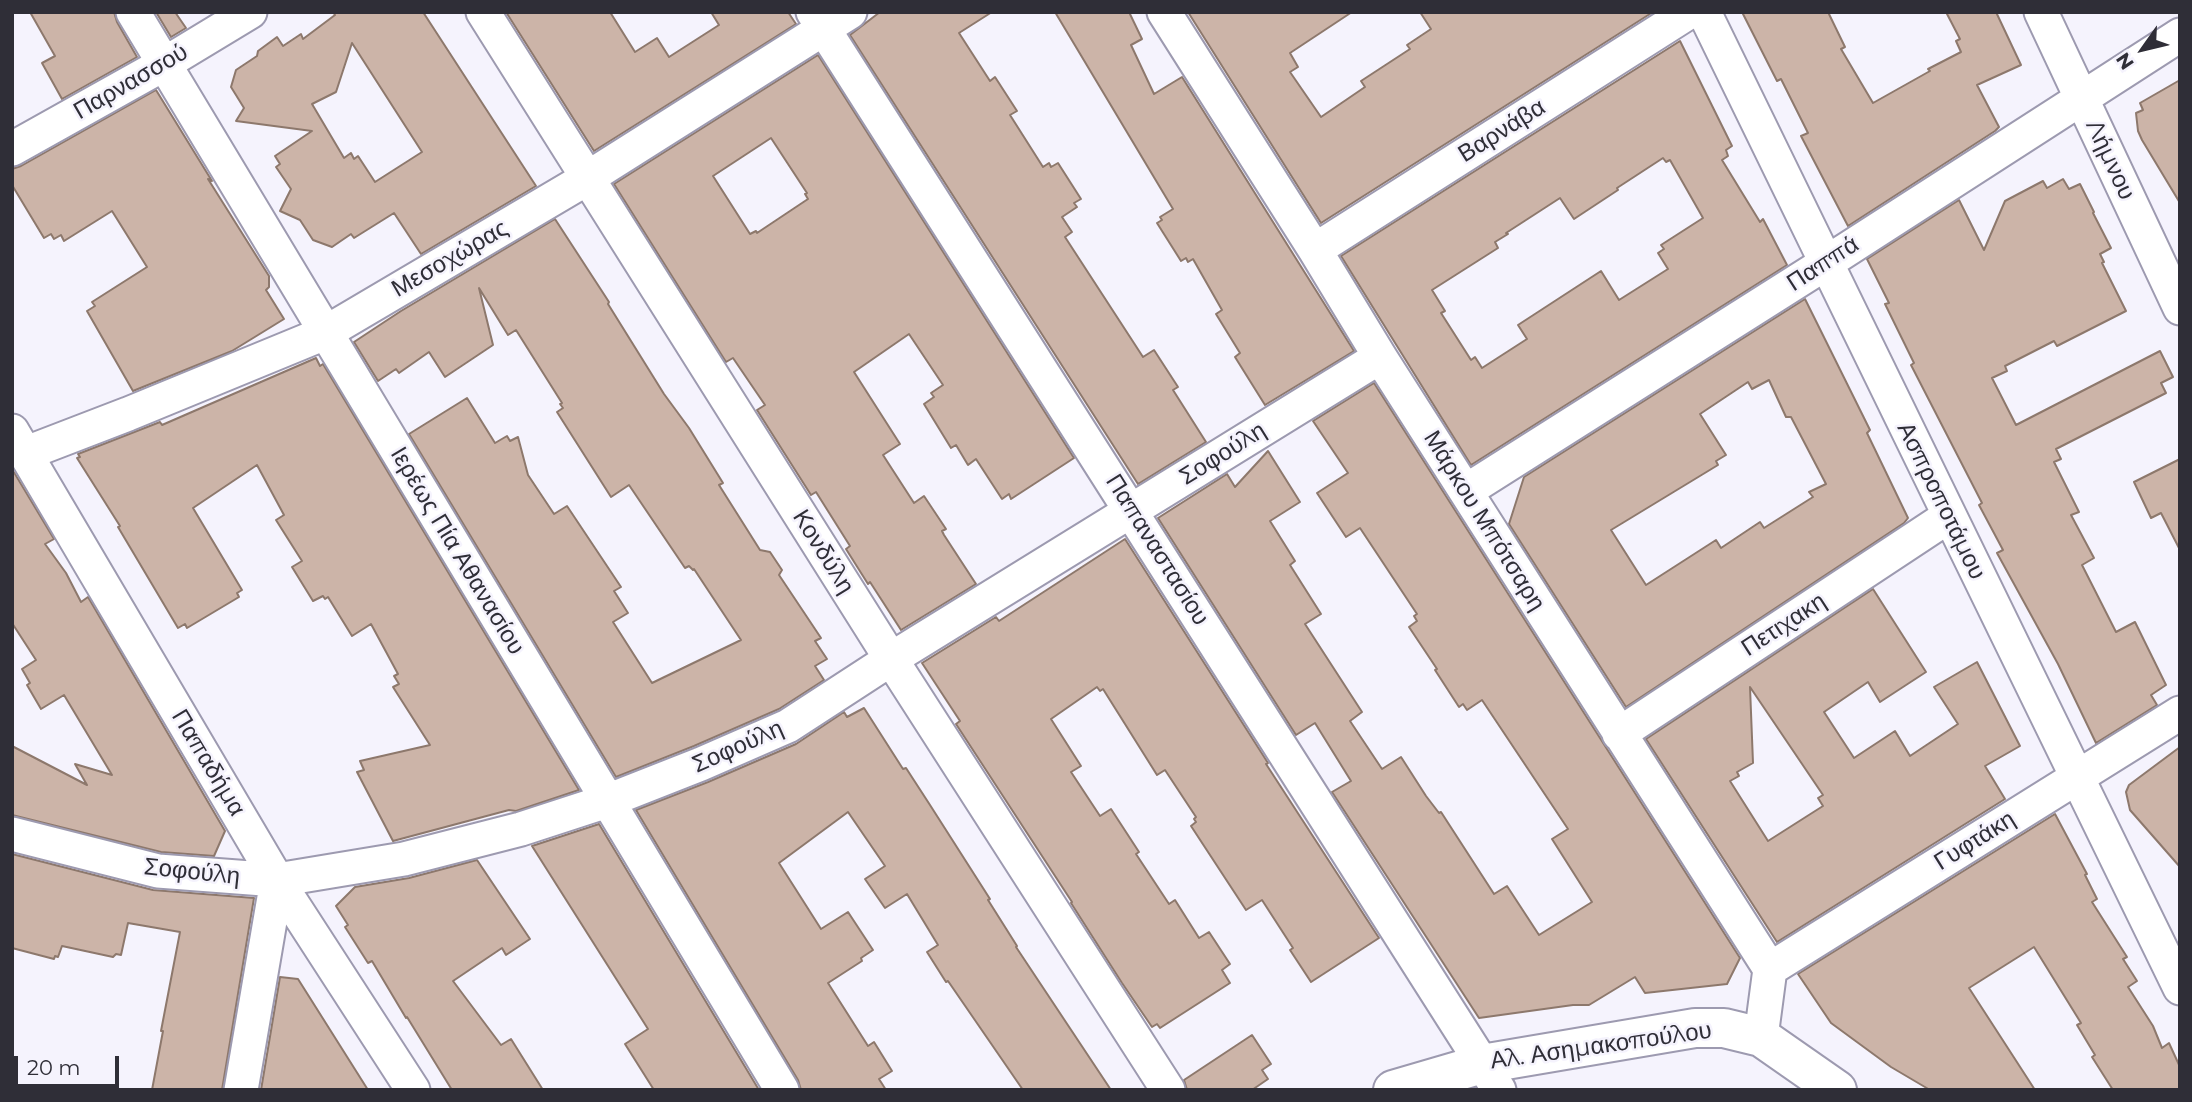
<!DOCTYPE html>
<html>
<head>
<meta charset="utf-8">
<style>
  body { margin:0 }
  #map { position:relative; width:2192px; height:1102px; overflow:hidden; background:#f5f3fd; font-family:Montserrat,sans-serif }
  canvas { display:block }
  .frame { position:absolute; inset:0; border:14px solid #2f2e37; pointer-events:none }
  .north { position:absolute; left:2108px; top:14px; width:70px; height:70px; -webkit-text-stroke:5px #f5f3fd; paint-order:stroke; rotate:236deg; font-size:19px; font-weight:700; line-height:28px; text-align:center; color:#2f2e37 }
  .north::after { content:''; display:block; margin:auto; width:24px; height:32px; background:#2f2e37; clip-path:polygon(50% 0,100% 100%,50% 72%,0 100%) }
  .scale { position:absolute; left:14px; top:1056px; width:105px; height:32px; box-sizing:border-box; border:4px solid #2f2e37; border-top:0; padding-left:9px; font-size:21px; line-height:24px; white-space:nowrap; color:#2f2e37; -webkit-text-stroke:5px #f5f3fd; paint-order:stroke }
</style>
</head>
<body>
<div id="map">
<canvas width="2192" height="1102"></canvas>
<div class="frame"></div>
<div class="north">N</div>
<div class="scale">20 m</div>
</div>
<script>
const c = document.querySelector('canvas').getContext('2d');
c.lineJoin = 'round';
function fill(path, color) { c.fillStyle = color; c.fill(path, 'evenodd'); }
function trace(path, color, width, dash) { c.strokeStyle = color; c.lineWidth = width; c.lineCap = dash ? 'butt' : 'round'; c.setLineDash(dash || []); c.stroke(path); }
function label(font, color, halo, rows, align = 'center') {
  c.font = font + ' Montserrat,sans-serif'; c.lineWidth = 5; c.setLineDash([]); c.textBaseline = 'middle'; c.strokeStyle = halo; c.fillStyle = color; for (const [text, x, y, turn = 0] of rows) {
    c.save(); c.translate(x, y); c.rotate((+turn || 0) * Math.PI / 180); c.textAlign = isNaN(turn) ? turn : align; if (halo) c.strokeText(text, 0, 0); c.fillText(text, 0, 0); c.restore();
  }
}
const building = new Path2D(`
  M 30,12 L 114,12 L 117,22 L 137,57 L 62,99 L 42,63 L 55,56 Z
  M 156,12 L 175,12 L 186,28 L 171,37 Z
  M 333,12 L 423,12 L 536,186 L 421,254 L 394,213 L 354,238 L 351,234 L 332,247 L 313,240 L 300,220 L 280,211 L 291,189 L 276,167 L 280,164 L 275,156 L 312,131 L 236,121 L 244,108 L 231,87 L 236,70 L 257,56 L 258,51 L 277,37 L 283,46 L 301,34 L 303,39 L 335,15 ZM 352,43 L 422,152 L 375,182 L 358,156 L 354,159 L 351,153 L 344,158 L 312,104 L 336,92 Z
  M 506,12 L 610,12 L 635,52 L 657,38 L 669,57 L 719,25 L 711,12 L 788,12 L 796,24 L 594,151 Z
  M 880,12 L 992,12 L 959,33 L 990,81 L 995,77 L 1017,111 L 1010,115 L 1043,167 L 1049,163 L 1051,167 L 1058,163 L 1081,199 L 1074,203 L 1077,207 L 1062,217 L 1072,232 L 1065,237 L 1143,357 L 1154,350 L 1178,387 L 1173,390 L 1206,442 L 1138,484 L 850,35 Z
  M 1055,12 L 1129,12 L 1142,39 L 1131,45 L 1154,94 L 1182,77 L 1354,351 L 1265,405 L 1235,357 L 1240,353 L 1216,314 L 1222,310 L 1193,259 L 1188,262 L 1186,258 L 1181,261 L 1157,223 L 1162,220 L 1160,217 L 1173,209 Z
  M 1188,12 L 1352,12 L 1290,53 L 1298,67 L 1290,72 L 1321,117 L 1365,87 L 1361,81 L 1410,49 L 1407,45 L 1431,29 L 1420,12 L 1653,12 L 1321,223 Z
  M 1742,12 L 1828,12 L 1845,47 L 1841,49 L 1873,103 L 1930,71 L 1928,69 L 1961,52 L 1956,41 L 1960,39 L 1946,12 L 1996,12 L 2021,65 L 1977,85 L 1999,127 L 1995,131 L 1848,226 L 1801,136 L 1808,133 L 1781,79 L 1777,81 Z
  M 1680,41 L 1732,146 L 1726,150 L 1728,156 L 1722,160 L 1760,222 L 1763,219 L 1787,265 L 1471,465 L 1341,256 ZM 1663,158 L 1666,162 L 1670,160 L 1703,218 L 1661,245 L 1664,249 L 1658,253 L 1668,269 L 1619,300 L 1601,271 L 1518,325 L 1527,339 L 1482,368 L 1475,357 L 1471,360 L 1441,313 L 1445,311 L 1432,290 L 1498,248 L 1495,242 L 1508,234 L 1506,233 L 1560,198 L 1574,219 L 1618,190 L 1617,188 Z
  M 818,55 L 1074,458 L 1011,499 L 1009,494 L 1002,499 L 976,459 L 968,465 L 956,445 L 951,448 L 924,404 L 934,397 L 931,393 L 943,385 L 909,334 L 854,372 L 900,444 L 883,455 L 914,503 L 924,496 L 946,529 L 942,531 L 944,535 L 976,584 L 901,630 L 870,582 L 868,584 L 846,549 L 850,546 L 816,492 L 811,495 L 757,410 L 765,405 L 733,358 L 726,362 L 614,184 ZM 771,138 L 807,193 L 805,194 L 808,199 L 757,233 L 756,231 L 750,234 L 713,176 Z
  M 2180,80 L 2180,203 L 2142,140 L 2138,131 L 2136,113 L 2143,110 L 2140,103 Z
  M 156,90 L 212,181 L 208,179 L 269,276 L 269,287 L 266,290 L 284,319 L 232,351 L 133,391 L 87,311 L 95,306 L 92,302 L 147,267 L 112,211 L 64,241 L 61,235 L 54,239 L 51,234 L 44,238 L 12,185 L 12,169 L 21,166 Z
  M 2063,179 L 2069,189 L 2080,184 L 2094,212 L 2093,213 L 2111,248 L 2100,254 L 2104,262 L 2102,263 L 2126,311 L 2057,346 L 2054,341 L 2005,366 L 2007,371 L 1992,378 L 2016,425 L 2160,351 L 2173,377 L 2161,383 L 2166,393 L 2056,449 L 2061,459 L 2054,462 L 2079,512 L 2071,515 L 2094,558 L 2082,565 L 2116,632 L 2135,622 L 2166,685 L 2151,695 L 2157,705 L 2096,743 L 2058,664 L 1997,553 L 2003,550 L 1979,505 L 1982,503 L 1911,365 L 1914,363 L 1885,304 L 1889,303 L 1867,259 L 1959,200 L 1984,250 L 2005,201 L 2043,181 L 2047,188 Z
  M 555,219 L 609,302 L 608,304 L 664,394 L 689,428 L 723,483 L 719,485 L 760,550 L 770,552 L 782,570 L 779,575 L 821,638 L 815,641 L 827,659 L 815,666 L 824,680 L 779,709 L 694,746 L 616,777 L 409,434 L 467,398 L 495,443 L 507,436 L 510,441 L 518,437 L 528,475 L 554,514 L 567,506 L 621,587 L 614,591 L 628,613 L 613,622 L 652,683 L 741,640 L 694,569 L 693,570 L 689,566 L 685,568 L 629,485 L 611,497 L 557,412 L 563,408 L 560,404 L 562,403 L 516,330 L 508,335 L 479,288 L 493,345 L 445,377 L 429,352 L 399,373 L 396,369 L 378,381 L 354,342 L 401,311 Z
  M 1805,299 L 1870,430 L 1867,433 L 1908,518 L 1904,523 L 1626,707 L 1509,524 L 1524,477 ZM 1769,380 L 1786,417 L 1791,417 L 1826,484 L 1809,492 L 1813,497 L 1764,528 L 1760,522 L 1721,548 L 1716,540 L 1646,585 L 1611,530 L 1718,465 L 1716,461 L 1726,455 L 1700,414 L 1748,382 L 1752,389 Z
  M 316,358 L 320,366 L 323,364 L 579,790 L 516,811 L 509,810 L 393,841 L 357,772 L 364,770 L 360,761 L 430,745 L 393,687 L 399,684 L 394,676 L 398,674 L 371,624 L 352,636 L 328,597 L 325,599 L 323,596 L 313,601 L 292,567 L 302,561 L 276,520 L 284,515 L 257,465 L 193,508 L 242,590 L 237,593 L 239,597 L 187,628 L 185,624 L 178,628 L 118,527 L 120,526 L 77,458 L 80,457 L 78,454 L 160,422 L 162,425 Z
  M 1374,383 L 1740,958 L 1727,984 L 1645,993 L 1635,977 L 1589,1005 L 1573,1005 L 1479,1018 L 1332,792 L 1351,781 L 1315,723 L 1296,735 L 1158,518 L 1227,474 L 1235,487 L 1268,451 L 1300,502 L 1270,521 L 1295,561 L 1290,565 L 1321,614 L 1305,624 L 1362,712 L 1350,721 L 1382,769 L 1401,757 L 1426,796 L 1439,813 L 1441,812 L 1494,894 L 1507,886 L 1539,935 L 1592,902 L 1552,839 L 1568,829 L 1482,700 L 1467,710 L 1463,704 L 1459,707 L 1435,670 L 1437,669 L 1409,627 L 1417,621 L 1414,616 L 1417,614 L 1360,528 L 1346,537 L 1317,493 L 1348,473 L 1313,421 Z
  M 2180,459 L 2180,550 L 2161,513 L 2151,518 L 2134,482 Z
  M 12,469 L 54,539 L 45,544 L 66,573 L 81,602 L 88,597 L 225,831 L 214,856 L 161,852 L 12,815 L 12,746 L 87,785 L 75,764 L 112,775 L 64,695 L 41,709 L 27,685 L 30,683 L 22,669 L 36,660 L 12,623 Z
  M 1125,539 L 1268,763 L 1266,764 L 1379,938 L 1311,982 L 1290,950 L 1293,948 L 1262,900 L 1246,910 L 1191,826 L 1196,822 L 1194,819 L 1196,817 L 1165,770 L 1157,775 L 1103,689 L 1100,691 L 1097,687 L 1051,719 L 1081,766 L 1071,772 L 1100,816 L 1111,809 L 1139,852 L 1136,854 L 1169,904 L 1175,900 L 1199,938 L 1209,932 L 1230,964 L 1222,970 L 1230,983 L 1160,1028 L 1157,1024 L 1152,1027 L 1122,983 L 1071,903 L 1072,902 L 956,724 L 960,721 L 922,663 L 996,617 L 999,621 Z
  M 1873,589 L 1926,672 L 1880,702 L 1868,682 L 1824,712 L 1854,758 L 1895,731 L 1910,756 L 1958,724 L 1934,687 L 1977,662 L 2020,746 L 1985,766 L 2005,799 L 1777,942 L 1646,739 ZM 1750,687 L 1823,795 L 1818,798 L 1823,806 L 1768,841 L 1730,781 L 1739,776 L 1737,772 L 1753,763 Z
  M 864,708 L 903,769 L 906,768 L 930,805 L 990,899 L 988,900 L 1017,946 L 1016,947 L 1111,1090 L 1023,1090 L 948,981 L 946,982 L 927,952 L 938,945 L 907,894 L 885,908 L 865,879 L 885,866 L 848,812 L 779,863 L 821,929 L 848,912 L 873,950 L 861,958 L 862,961 L 828,983 L 868,1046 L 874,1042 L 892,1071 L 879,1079 L 886,1090 L 801,1090 L 798,1080 L 636,810 L 708,782 L 796,744 L 844,712 L 847,717 Z
  M 2180,747 L 2180,867 L 2130,810 L 2126,792 L 2129,785 Z
  M 2055,814 L 2087,874 L 2085,875 L 2097,899 L 2092,902 L 2127,957 L 2123,959 L 2137,981 L 2128,987 L 2153,1026 L 2162,1048 L 2169,1043 L 2180,1067 L 2180,1090 L 2113,1090 L 2092,1057 L 2095,1055 L 2077,1025 L 2081,1023 L 2034,947 L 1969,988 L 2035,1090 L 1930,1090 L 1891,1067 L 1831,1023 L 1798,974 Z
  M 599,824 L 759,1090 L 654,1090 L 625,1044 L 648,1029 L 532,846 Z
  M 12,854 L 153,890 L 254,898 L 222,1090 L 152,1090 L 163,1031 L 161,1031 L 180,932 L 128,923 L 121,955 L 116,954 L 113,957 L 62,946 L 58,957 L 55,956 L 54,959 L 12,948 Z
  M 477,860 L 530,939 L 506,955 L 502,948 L 453,981 L 501,1045 L 511,1039 L 543,1090 L 452,1090 L 407,1017 L 406,1018 L 372,961 L 368,963 L 345,927 L 348,925 L 336,906 L 355,887 L 409,878 Z
  M 280,977 L 298,979 L 368,1090 L 261,1090 Z
  M 1252,1035 L 1271,1064 L 1262,1070 L 1268,1079 L 1252,1090 L 1187,1090 L 1184,1080 Z`);
const minor = new Path2D(`
  M 133,12 L 782,1090
  M 483,12 L 891,659 L 1168,1090
  M 813,12 L 1499,1090
  M 1164,12 L 1315,250 L 1380,357 L 1770,969 L 1761,1037
  M 1704,12 L 2180,988
  M 2041,12 L 2180,308
  M 12,149 L 164,64 L 250,12
  M 1315,250 L 1689,12
  M 12,431 L 277,880 L 413,1090
  M 24,454 L 128,414 L 325,333 L 586,179 L 850,12
  M 1466,491 L 1826,263 L 2180,35
  M 1619,734 L 1949,516
  M 12,834 L 158,871 L 277,880 L 404,859 L 521,829 L 607,801 L 701,764 L 788,726 L 891,659 L 1380,357
  M 1770,969 L 2180,713
  M 241,1090 L 277,880`);
const tertiary = new Path2D(`
  M 1393,1090 L 1482,1064 L 1695,1028 L 1724,1028 L 1761,1037 L 1837,1090`);
const streetNames = [
  ["Παρνασσού",131,82,-30],
  ["Βαρνάβα",1502,131,-32],
  ["Λήμνου",2110,160,65],
  ["Μεσοχώρας",450,259,-30],
  ["Παππά",1823,264,-33],
  ["Σοφούλη",1223,454,-32],
  ["Ασπροποτάμου",1941,501,64],
  ["Μάρκου Μπότσαρη",1484,521,58],
  ["Παπαναστασίου",1157,550,58],
  ["Ιερέως Πία Αθανασίου",457,551,59],
  ["Κονδύλη",823,552,58],
  ["Πετιχακη",1784,625,-33],
  ["Σοφούλη",738,747,-24],
  ["Παπαδήμα",208,763,59],
  ["Γυφτάκη",1975,841,-32],
  ["Σοφούλη",192,872,6],
  ["Αλ. Ασημακοπούλου",1601,1046,-8]
];
fill(building, '#ccb4a8');
trace(building, '#8d786c', 2);
trace(minor, '#9d9ab0', 37);
trace(tertiary, '#9d9ab0', 42);
trace(minor, '#fff', 33);
trace(tertiary, '#fff', 38);
label('24px', '#2f2e37', '#f5f3fd', streetNames);
</script>
</body>
</html>
